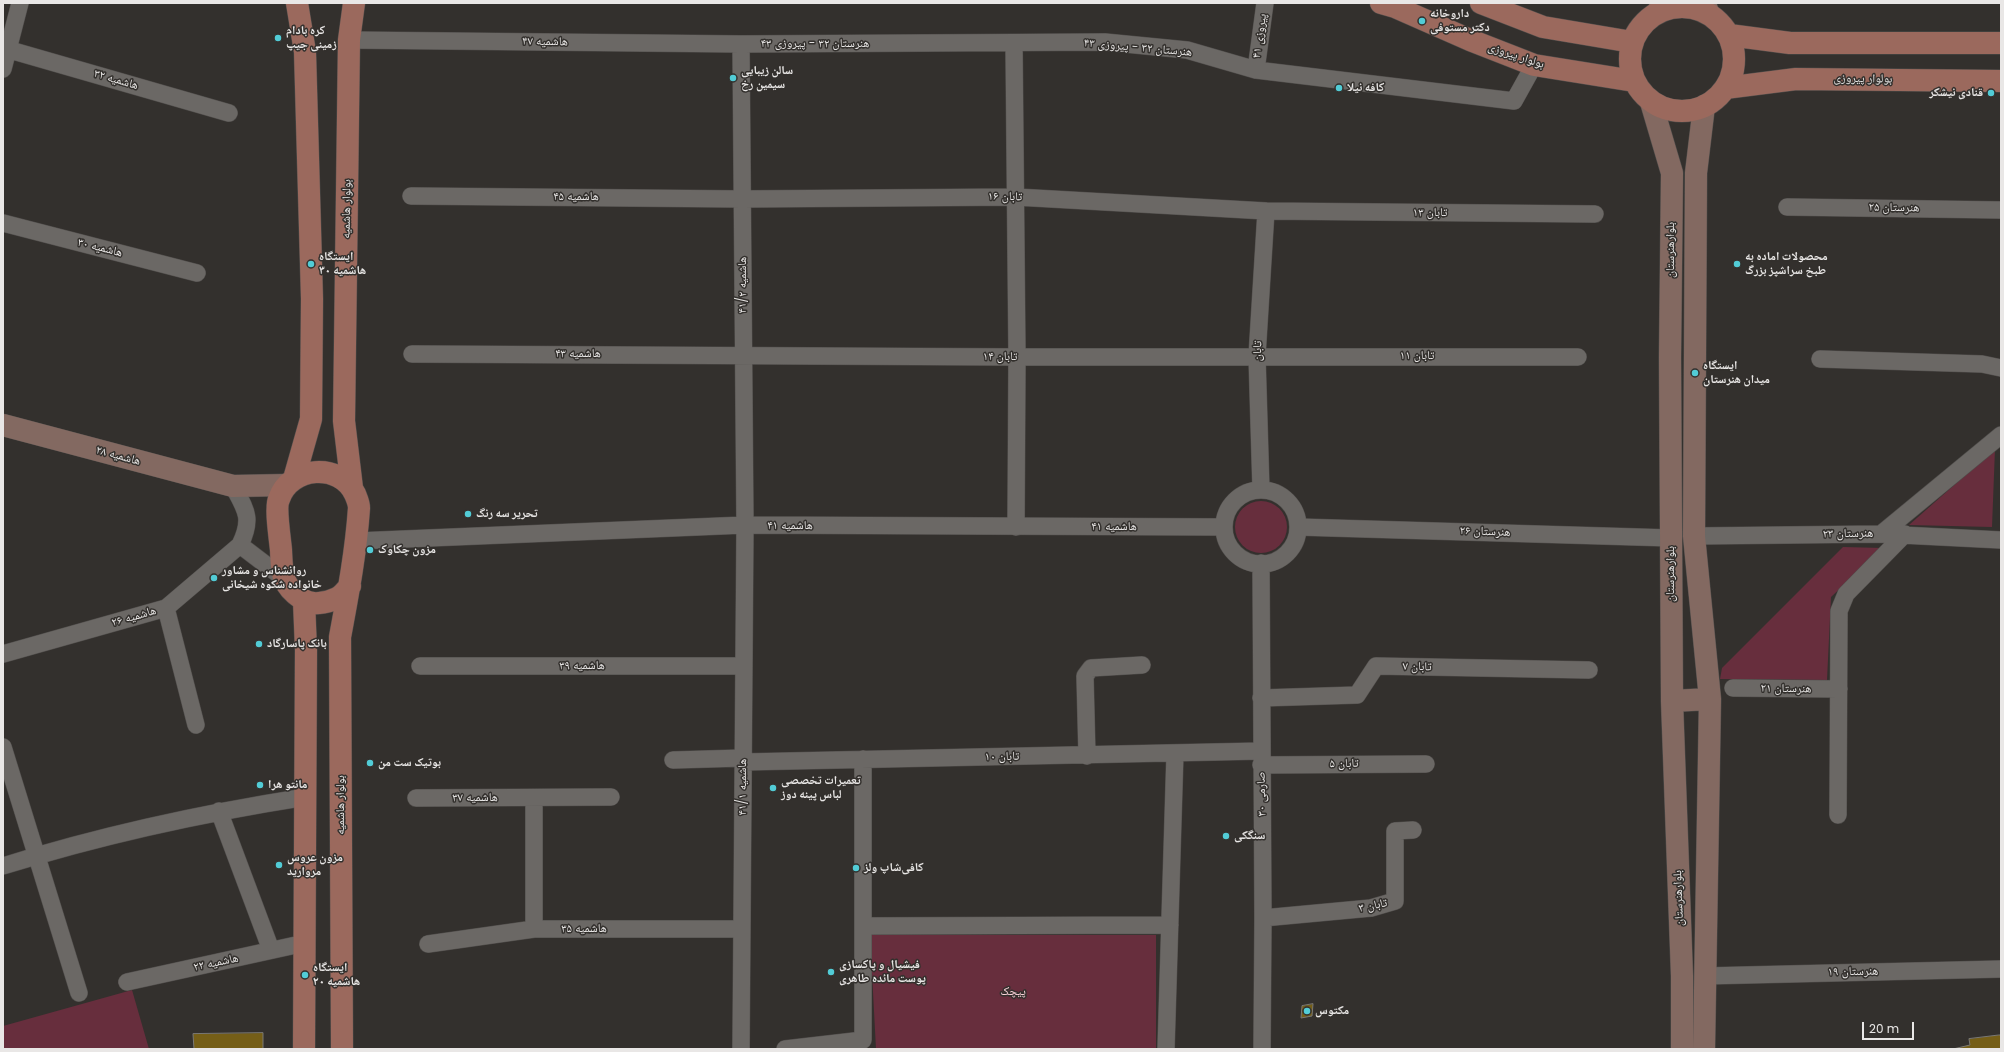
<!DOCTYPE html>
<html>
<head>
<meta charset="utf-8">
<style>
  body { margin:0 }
  #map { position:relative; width:2004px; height:1052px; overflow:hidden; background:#33302d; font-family:Poppins,sans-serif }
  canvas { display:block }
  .frame { position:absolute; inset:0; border:4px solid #e9e7e6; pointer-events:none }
  .scale { position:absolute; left:1862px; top:1022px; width:52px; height:18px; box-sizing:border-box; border:2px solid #e9e7e6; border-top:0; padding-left:5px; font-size:12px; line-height:14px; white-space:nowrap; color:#e9e7e6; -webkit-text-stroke:3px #33302d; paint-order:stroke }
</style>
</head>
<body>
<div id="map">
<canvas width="2004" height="1052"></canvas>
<div class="frame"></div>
<div class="scale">20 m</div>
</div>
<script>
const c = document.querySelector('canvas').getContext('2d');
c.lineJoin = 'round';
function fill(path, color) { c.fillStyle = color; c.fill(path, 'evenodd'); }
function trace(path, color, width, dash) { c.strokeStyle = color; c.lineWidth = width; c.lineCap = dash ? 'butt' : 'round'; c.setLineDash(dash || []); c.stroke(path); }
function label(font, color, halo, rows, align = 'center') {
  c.font = font + ' Poppins,"Noto Naskh Arabic",sans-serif'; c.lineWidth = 3; c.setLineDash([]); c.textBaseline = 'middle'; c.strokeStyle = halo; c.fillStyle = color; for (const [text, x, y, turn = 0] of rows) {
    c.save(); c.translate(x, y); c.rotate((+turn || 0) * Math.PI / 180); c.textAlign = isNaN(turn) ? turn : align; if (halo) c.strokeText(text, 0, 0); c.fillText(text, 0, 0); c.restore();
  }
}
const green = new Path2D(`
  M 1995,449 L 1992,527 L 1909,525 Z
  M1235 527a26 26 0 1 1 52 0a26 26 0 1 1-52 0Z
  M 1843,547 L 1883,548 L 1831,597 L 1827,680 L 1720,679 L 1722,668 Z
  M 870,935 L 1156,935 L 1156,1049 L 876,1049 Z
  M 132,990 L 149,1049 L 3,1049 L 3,1026 Z`);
const building = new Path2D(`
  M 1313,1004 L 1312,1016 L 1301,1018 L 1302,1006 Z
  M 263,1033 L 263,1049 L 194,1049 L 193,1034 Z
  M 1999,1035 L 2001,1035 L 2001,1049 L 1953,1049 L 1970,1045 L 1969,1039 Z`);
const street = new Path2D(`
  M 349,40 L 741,44 L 1105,42 L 1187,50 L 1256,70 L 1514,101 L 1534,65
  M 1014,43 L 1017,357 L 1016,527
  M 3,48 L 229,113
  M 3,69 L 20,3
  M 1256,70 L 1265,3
  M 411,196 L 742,199 L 1016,197 L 1266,211 L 1595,214
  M 1787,207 L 2001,210
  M 3,223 L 197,273
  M 412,354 L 1017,357 L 1578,357
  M 1820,359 L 1982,364 L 2001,368
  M 1261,490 L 1257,356 L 1266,211
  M1224 527a37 37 0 1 1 74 0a37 37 0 1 1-74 0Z
  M 1298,527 L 1671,538
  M 1881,534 L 2001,435
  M 1694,536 L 1881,534 L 2001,540
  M 356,541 L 745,525 L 1224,527
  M 240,545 L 282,577
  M 1261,563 L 1263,918 L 1262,1049
  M 166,608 L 196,725
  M 3,654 L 166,608 L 240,545 C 253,518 246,510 233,486
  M 420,666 L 744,666
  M 1733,688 L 1839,689
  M 1261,698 L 1357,695 L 1376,666 L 1589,670
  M 3,747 L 79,993
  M 1087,756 L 1085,676 L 1091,668 L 1142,665
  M 673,760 L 743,758
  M 743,762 L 1261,751
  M 1261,765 L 1426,764
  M 416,798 L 611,797
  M 534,798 L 534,929
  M 219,811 L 271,950
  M 1838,815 L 1839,611 L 1846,594 L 1905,534
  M 3,866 C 102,835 204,813 306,797
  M 1263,918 L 1371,908 L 1395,901 L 1395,831 L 1413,830
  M 863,926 L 1170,925
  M 428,944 L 534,929 L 742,929
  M 1704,976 L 2001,969
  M 127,982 L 305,943
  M 741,1049 L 745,525 L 741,44
  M 785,1049 L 863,1040 L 863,759
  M 1166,1049 L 1175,753`);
const secondary = new Path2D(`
  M 1705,3 L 1708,13
  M 1659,11 L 1661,3
  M 1651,102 L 1672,173 L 1670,357 L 1672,701 L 1682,976 L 1682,1049
  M 1704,106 L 1696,173 L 1694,536 L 1710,699 L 1704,1049
  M 3,425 L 233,486 L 287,485
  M 1672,701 L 1710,699`);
const primary = new Path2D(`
  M 1381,3 L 1395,7 L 1470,40 L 1534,65 L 1634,81
  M 1481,3 L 1543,27 L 1632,42
  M1630 59a52 52 0 1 1 104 0a52 52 0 1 1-104 0Z
  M 1729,35 L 1790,43 L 2001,43
  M 1725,88 L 1796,79 L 2001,81
  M 294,479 L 311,419 L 312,299 L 305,52 L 297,3
  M 352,488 L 344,421 L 349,40 L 354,3
  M 304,601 L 306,650 L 304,1049
  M 342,1049 L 340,637 C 348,594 356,552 359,508 C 359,503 357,499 355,494 C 340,462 290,466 279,499 C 275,507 280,539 281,550 C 282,573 281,585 302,599 C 311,606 327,603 337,598 C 342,596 346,590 350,586`);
const markers = [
  [1422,21,4,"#52ccd6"],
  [278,38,4,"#52ccd6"],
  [733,78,4,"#52ccd6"],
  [1339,88,4,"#52ccd6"],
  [1991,93,4,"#52ccd6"],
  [311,264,4,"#52ccd6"],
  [1737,264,4,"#52ccd6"],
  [1695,373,4,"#52ccd6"],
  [468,514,4,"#52ccd6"],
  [370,550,4,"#52ccd6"],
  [214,578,4,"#52ccd6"],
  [259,644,4,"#52ccd6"],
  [370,763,4,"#52ccd6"],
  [260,785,4,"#52ccd6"],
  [773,788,4,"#52ccd6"],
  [1226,836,4,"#52ccd6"],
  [279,865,4,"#52ccd6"],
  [856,868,4,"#52ccd6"],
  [831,972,4,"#52ccd6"],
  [305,975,4,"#52ccd6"],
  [1307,1011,4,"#52ccd6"]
];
const poiNames = [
  ["داروخانه",1430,14],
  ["دکتر مستوفی",1430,28],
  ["کره بادام",286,31],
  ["زمینی جیپ",286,45],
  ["سالن زیبایی",741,71],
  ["سیمین رخ",741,85],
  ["کافه نیلا",1347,88],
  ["قنادی نیشکر",1983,93,"right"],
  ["ایستگاه",319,257],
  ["هاشمیه ۳۰",319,271],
  ["محصولات اماده به",1745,257],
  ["طبخ سراشپز بزرگ",1745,271],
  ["ایستگاه",1703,366],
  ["میدان هنرستان",1703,380],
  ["تحریر سه رنگ",476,514],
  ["مزون چکاوک",378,550],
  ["روانشناس و مشاور",222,571],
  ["خانواده شکوه شیخانی",222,585],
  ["بانک پاسارگاد",267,644],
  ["بوتیک ست من",378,763],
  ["تعمیرات تخصصی",781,781],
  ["لباس پینه دوز",781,795],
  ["مانتو هرا",268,785],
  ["سنگکی",1234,836],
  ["مزون عروس",287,858],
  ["مروارید",287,872],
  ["کافی‌شاپ ولز",864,868],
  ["فیشیال و پاکسازی",839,965],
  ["پوست مائده طاهری",839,979],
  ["ایستگاه",313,968],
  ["هاشمیه ۲۰",313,982],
  ["مکتوس",1315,1011]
];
const streetNames = [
  ["پیروزی ۴۱",1260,36,-82],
  ["هاشمیه ۴۷",545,42,1],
  ["هنرستان ۳۲ - پیروزی ۴۳",815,44],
  ["هنرستان ۳۲ - پیروزی ۴۳",1138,48,5],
  ["بولوار پیروزی",1516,56,18],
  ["بولوار پیروزی",1863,79,1],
  ["هاشمیه ۳۲",116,80,16],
  ["هاشمیه ۴۵",576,197],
  ["تابان ۱۶",1005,197,1],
  ["هنرستان ۲۵",1894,208,1],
  ["بولوار هاشمیه",347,209,-89],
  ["تابان ۱۳",1430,213],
  ["هاشمیه ۳۰",100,248,14],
  ["بلوارهنرستان",1671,250,-90],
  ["هاشمیه ۴۱/۲",743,285,-90],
  ["تابان",1258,351,-88],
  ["هاشمیه ۴۳",578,354],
  ["تابان ۱۱",1417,356],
  ["تابان ۱۴",1000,357],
  ["هاشمیه ۲۸",118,456,15],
  ["هاشمیه ۴۱",790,526],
  ["هاشمیه ۴۱",1114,527],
  ["هنرستان ۲۶",1485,532,2],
  ["هنرستان ۲۳",1848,534,-1],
  ["بلوارهنرستان",1671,574,-90],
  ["هاشمیه ۲۶",134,617,-16],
  ["هاشمیه ۳۹",582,666],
  ["تابان ۷",1417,667,1],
  ["هنرستان ۲۱",1786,689,1],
  ["تابان ۱۰",1002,757,-1],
  ["تابان ۵",1344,764,-1],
  ["هاشمیه ۴۱/۱",743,787,-90],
  ["صارمی ۳۰",1262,794,-91],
  ["هاشمیه ۳۷",475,798],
  ["بولوار هاشمیه",341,805,-90],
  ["بلوارهنرستان",1679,898,-92],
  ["تابان ۳",1373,906,-12],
  ["هاشمیه ۳۵",584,929],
  ["هاشمیه ۲۲",216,963,-12],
  ["هنرستان ۱۹",1853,972,-1]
];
const parkNames = [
  ["پیچک",1013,992]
];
fill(green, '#672e3d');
fill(building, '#755e17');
trace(building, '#7a7874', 1);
trace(street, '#514e4c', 18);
trace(secondary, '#514e4c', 23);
trace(primary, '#514e4c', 23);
trace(street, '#6b6865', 17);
trace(secondary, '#836961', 22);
trace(primary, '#9b695d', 22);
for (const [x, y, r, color] of markers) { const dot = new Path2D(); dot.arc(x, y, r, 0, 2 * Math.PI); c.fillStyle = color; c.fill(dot); trace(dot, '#33302d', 1.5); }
label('bold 12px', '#e9e7e6', '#33302d', poiNames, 'left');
label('12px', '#e9e7e6', '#33302d', streetNames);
label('12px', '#fbd1d9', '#33302d', parkNames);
</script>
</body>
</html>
